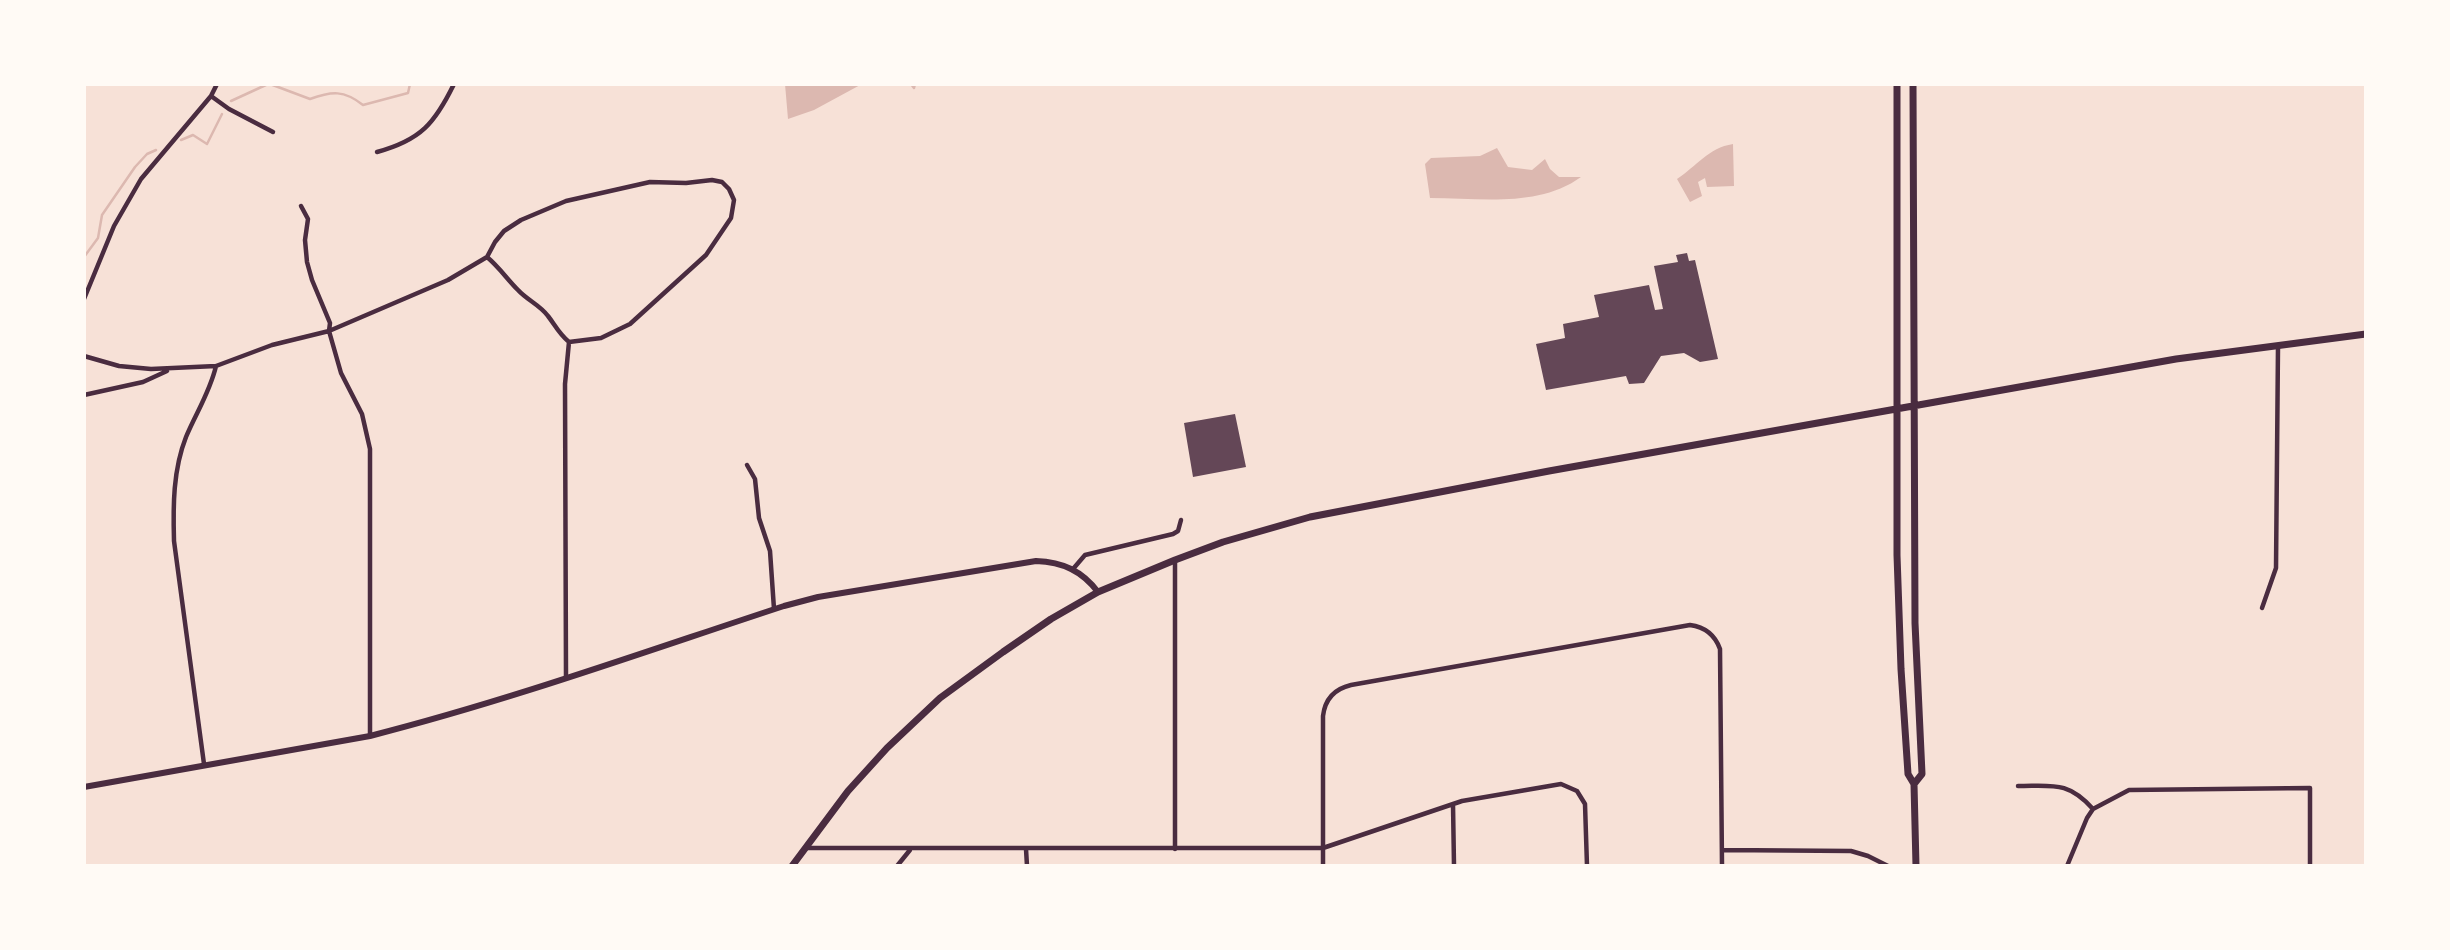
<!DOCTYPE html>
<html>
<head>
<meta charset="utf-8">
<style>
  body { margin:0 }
  #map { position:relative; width:2450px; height:950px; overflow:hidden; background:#f7e1d7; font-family:Helvetica,sans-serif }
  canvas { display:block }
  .frame { position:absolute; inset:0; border:86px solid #fffaf5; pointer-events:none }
</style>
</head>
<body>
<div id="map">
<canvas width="2450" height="950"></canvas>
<div class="frame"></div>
</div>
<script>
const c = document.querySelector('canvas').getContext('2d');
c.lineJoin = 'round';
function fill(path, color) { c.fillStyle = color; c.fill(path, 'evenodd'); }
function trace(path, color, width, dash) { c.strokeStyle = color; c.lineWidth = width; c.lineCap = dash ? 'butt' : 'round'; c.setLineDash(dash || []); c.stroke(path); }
const water = new Path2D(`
  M 785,84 L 862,84 L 814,110 L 788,119 Z
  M 1733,144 L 1734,186 L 1707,187 L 1705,178 L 1698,182 L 1702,196 L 1690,202 L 1677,179 C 1697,166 1708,148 1733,144 Z
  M 1497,148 L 1508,167 L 1532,170 L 1545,159 L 1550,169 L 1559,177 L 1581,177 C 1538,208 1480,198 1430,198 L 1425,164 L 1431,158 L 1480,156 Z`);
const stream = new Path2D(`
  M 270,84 L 310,99 C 332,91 344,90 363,105 L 408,93 L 410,84
  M 911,84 L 914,88 L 915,84
  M 231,101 L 268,84
  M 181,140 L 193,135 L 207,144 L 222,114
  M 84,257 L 98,238 L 102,215 L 135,167 L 147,154 L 156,150`);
const building = new Path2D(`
  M 1687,253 L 1689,261 L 1695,260 L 1718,359 L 1700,362 L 1684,353 L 1661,356 L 1644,383 L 1629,384 L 1626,376 L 1546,390 L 1536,344 L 1565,338 L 1563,324 L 1599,317 L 1594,295 L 1649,285 L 1655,310 L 1663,309 L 1654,266 L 1678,262 L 1676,255 Z
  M 1235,414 L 1246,467 L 1193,477 L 1184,423 Z`);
const minor = new Path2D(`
  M 211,96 L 229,109 L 273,132
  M 377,152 C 421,140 435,123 454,84
  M 301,206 L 308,219 L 305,240 L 307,262 L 312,280 L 330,323 L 329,331 L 341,373 L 362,414 L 370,449 L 370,736
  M 487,257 L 495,242 L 504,231 L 521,220 L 566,201 L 650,182 L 686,183 L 712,180 L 722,182 L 729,189 L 734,200 L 731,218 L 706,255 L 630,324 L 601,338 L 569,342
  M 84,299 L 114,226 L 141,179 L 211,96 L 217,84
  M 84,356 L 119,366 L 151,369 L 216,366 L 272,345 L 329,331 L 448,280 L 487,257 C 499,267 507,279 518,290 C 527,300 540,305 548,316 C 555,325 559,334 569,342
  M 84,395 L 143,382 L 167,371
  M 747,465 L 755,479 L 759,518 L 770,551 L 774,609
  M 1175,560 L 1175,849
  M 1073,569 L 1085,555 L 1173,534 L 1178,531 L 1181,520
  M 2262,608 L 2276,568 L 2278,346
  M 566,678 L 565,384 L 569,342
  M 204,764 L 174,541 C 173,506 173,470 186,437 C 196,413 210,392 216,366
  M 2018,786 C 2053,786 2068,781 2093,809
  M 1453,804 L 1454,866
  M 806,848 L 1323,848 L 1462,801 L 1561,784 L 1577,791 L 1585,804 L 1587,866
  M 1026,849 L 1027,866
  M 1722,850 L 1851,851 L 1868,856 L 1888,866
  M 897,866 L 910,850
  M 1323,866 L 1323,716 C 1325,699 1334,689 1351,685 L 1690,625 C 1705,627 1715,635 1720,649 L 1722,866
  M 2067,866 L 2087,818 L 2093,809 L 2129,790 L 2310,788 L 2310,866`);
const tertiary = new Path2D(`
  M 84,787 L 370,736 C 511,700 647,651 784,606 L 818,597 L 1036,561 C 1063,562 1082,571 1098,592`);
const primary = new Path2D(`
  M 1897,84 L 1897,555 L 1901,669 L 1908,774 L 1914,784 L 1916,866
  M 1913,84 L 1915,623 L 1922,774 L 1914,784
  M 792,866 L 848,791 L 887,748 L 940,698 L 1003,652 L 1051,619 L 1098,592 L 1175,560 L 1223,542 L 1310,517 L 1549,471 L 2176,359 L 2366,334`);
fill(water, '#dcb8b0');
trace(stream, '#dcb8b0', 2.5);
fill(building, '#644757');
trace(minor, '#4a2c40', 4.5);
trace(tertiary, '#4a2c40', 6);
trace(primary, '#4a2c40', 7);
</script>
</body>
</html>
